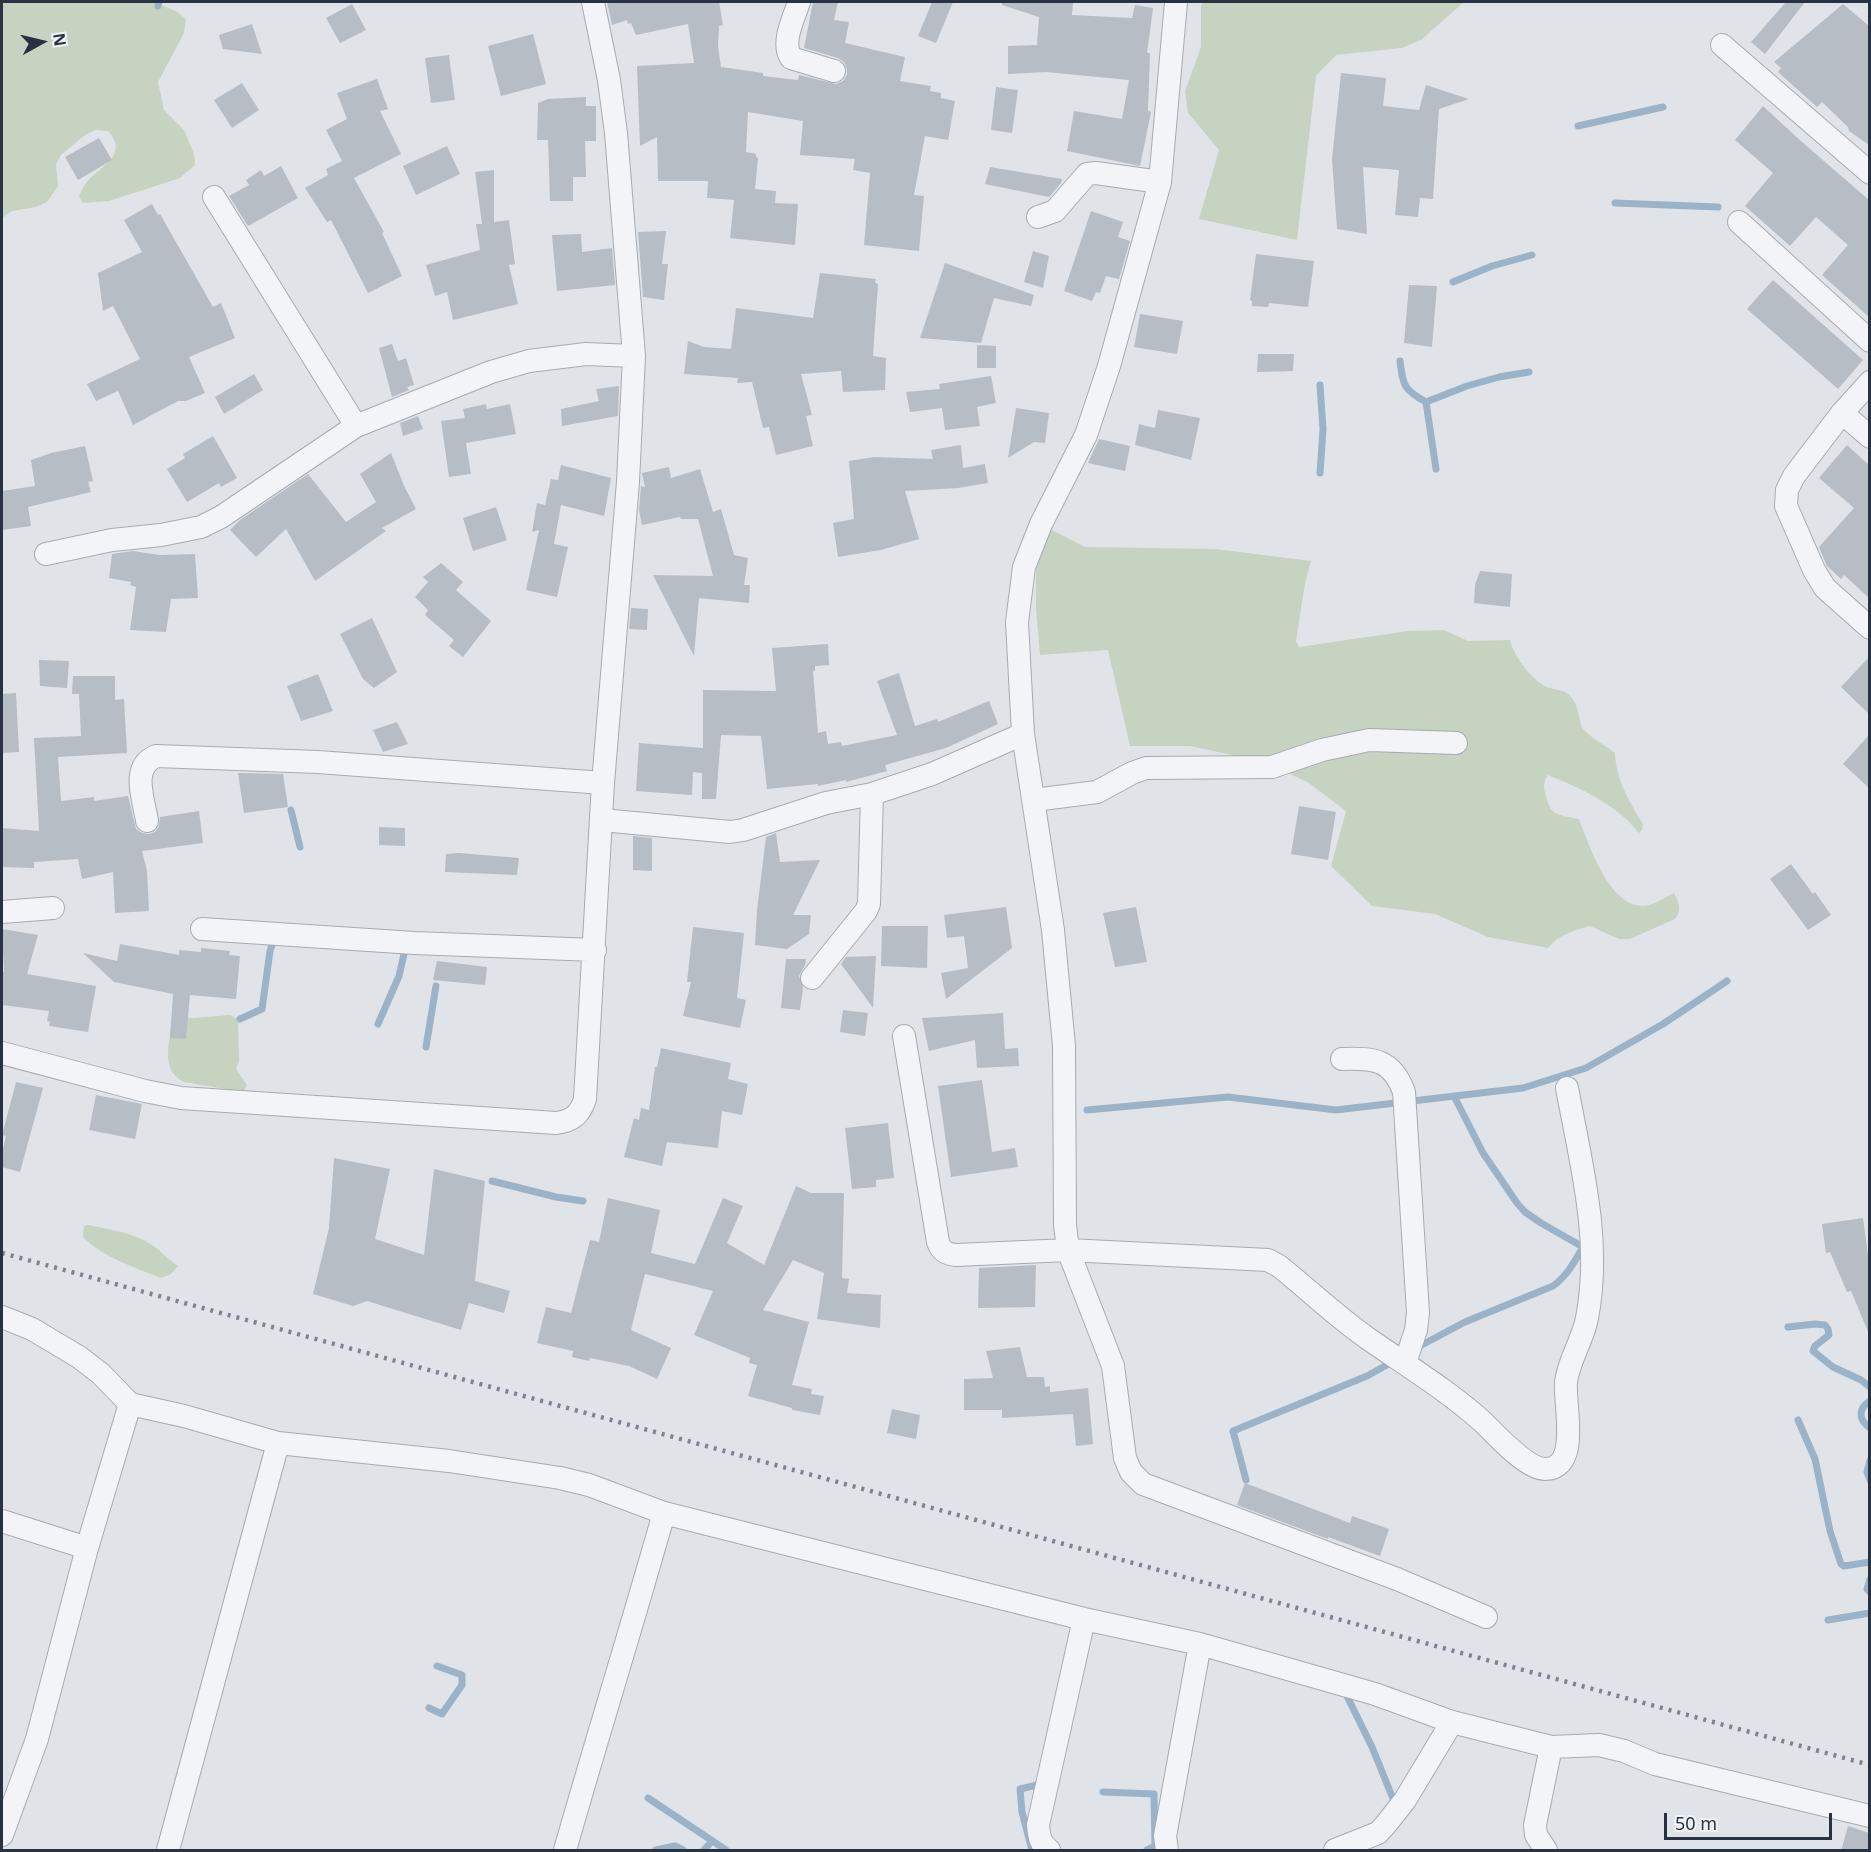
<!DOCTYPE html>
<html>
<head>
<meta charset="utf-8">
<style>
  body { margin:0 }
  #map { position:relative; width:1871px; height:1852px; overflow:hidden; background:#e0e4e9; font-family:"Noto Sans",sans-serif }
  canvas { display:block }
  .frame { position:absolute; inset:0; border:3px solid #293240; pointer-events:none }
  .north { position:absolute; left:12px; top:12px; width:60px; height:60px; -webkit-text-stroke:4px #eff3f6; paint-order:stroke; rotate:82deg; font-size:16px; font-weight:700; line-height:24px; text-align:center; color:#293240 }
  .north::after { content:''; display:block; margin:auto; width:21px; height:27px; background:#293240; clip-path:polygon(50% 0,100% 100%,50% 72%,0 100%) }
  .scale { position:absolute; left:1664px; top:1813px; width:168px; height:27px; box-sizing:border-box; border:3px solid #293240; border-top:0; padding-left:8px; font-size:18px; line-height:21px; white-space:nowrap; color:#293240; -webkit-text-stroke:4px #eff3f6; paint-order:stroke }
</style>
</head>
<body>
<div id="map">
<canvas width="1871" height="1852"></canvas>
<div class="frame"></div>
<div class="north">N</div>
<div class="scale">50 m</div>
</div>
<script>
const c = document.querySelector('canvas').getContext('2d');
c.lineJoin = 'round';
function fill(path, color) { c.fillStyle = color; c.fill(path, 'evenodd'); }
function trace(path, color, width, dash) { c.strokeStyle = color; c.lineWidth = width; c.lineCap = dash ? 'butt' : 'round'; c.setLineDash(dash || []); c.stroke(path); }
const green = new Path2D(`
  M 2,2 L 154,2 L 176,11 L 186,19 L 184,33 L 158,82 L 164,110 L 184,130 L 194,154 L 195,165 L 180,178 L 109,201 L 83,203 L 79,196 C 81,192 83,187 86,183 C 100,166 130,155 108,131 L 96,130 L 85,135 L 61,155 L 56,164 L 58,186 L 47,202 L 36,207 L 12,211 L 2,218 Z
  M 1205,2 L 1464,2 L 1421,40 L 1402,48 L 1336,55 L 1316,76 L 1297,240 L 1199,219 L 1219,150 L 1188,113 L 1185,91 L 1201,47 L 1201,5 Z
  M 1050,529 L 1085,547 L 1215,549 L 1311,561 L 1305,583 L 1296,641 L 1299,647 L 1408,631 L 1444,630 L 1468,641 L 1510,640 C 1513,655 1534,684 1550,688 C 1557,690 1566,690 1571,697 C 1579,705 1578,718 1582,727 C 1586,735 1608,747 1615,753 C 1616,780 1629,801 1643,824 L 1642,830 L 1639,833 C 1616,804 1582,789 1548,775 C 1544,780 1543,786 1545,793 C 1551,817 1556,814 1579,819 C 1589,845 1609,906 1643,906 C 1653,906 1665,897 1674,893 C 1679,903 1682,909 1675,919 L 1630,939 L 1619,939 L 1590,926 C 1574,931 1559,934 1548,948 L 1488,937 L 1435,914 L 1372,906 L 1331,866 L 1346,811 L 1309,783 L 1265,762 L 1190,746 L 1130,746 L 1108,650 L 1040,655 L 1036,608 L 1036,563 Z
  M 230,1015 L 238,1019 L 239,1061 L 236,1069 L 247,1085 L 243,1092 L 184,1082 C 161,1070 169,1048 171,1026 L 181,1019 Z
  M 88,1225 C 108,1229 135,1233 152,1245 C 161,1251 167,1259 178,1266 L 171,1274 L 161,1278 C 134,1267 104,1258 83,1237 L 84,1226 Z`);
const stream = new Path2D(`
  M 158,6 L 159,2
  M 1578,126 L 1663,107
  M 1615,203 L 1718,207
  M 1453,282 L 1492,266 L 1532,255
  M 1400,361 C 1403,386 1404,390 1426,402 L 1467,386 L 1499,377 L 1529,372
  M 1426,402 L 1436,469
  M 1320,473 L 1323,429 L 1320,385
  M 291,810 L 300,847
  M 240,1019 L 262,1009 L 270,951 L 274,939
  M 378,1024 L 399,976 L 406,945
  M 426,1047 L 436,986
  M 1087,1110 L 1228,1097 L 1336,1110 L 1523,1088 L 1586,1068 L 1663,1024 L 1727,981
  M 492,1181 L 556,1197 L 583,1201
  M 1788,1327 L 1815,1324 L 1825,1325 L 1828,1329 L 1829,1335 L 1815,1346 L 1813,1351 L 1833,1367 L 1861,1380 L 1870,1387
  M 1416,1348 L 1465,1322 L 1553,1286 C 1567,1276 1575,1261 1583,1247 L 1541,1223 L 1525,1212 L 1517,1203 L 1483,1153 L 1454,1096
  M 1870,1401 C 1858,1409 1858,1419 1870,1428
  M 1798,1420 L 1815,1459 L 1830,1531 L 1841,1564 L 1844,1566 L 1870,1562
  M 1870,1460 L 1867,1472 L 1870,1480
  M 1246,1480 L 1233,1431 L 1367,1376 L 1394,1361
  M 1870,1579 L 1867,1589 L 1870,1592
  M 1828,1620 L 1870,1613
  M 1344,1690 L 1372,1747 L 1396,1806
  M 429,1708 L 442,1714 L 462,1685 L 462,1675 L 437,1666
  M 1103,1792 L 1154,1794 L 1155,1850
  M 648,1798 L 726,1850
  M 656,1850 L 675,1846 L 683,1850
  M 704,1850 L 712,1841
  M 1032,1850 L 1022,1812 L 1020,1789 L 1042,1784
  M 1147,1850 L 1155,1846`);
const building = new Path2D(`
  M 607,2 L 719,2 L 723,25 L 719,26 L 718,46 L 721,67 L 763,73 L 763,76 L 798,80 L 799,75 L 836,84 L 843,81 L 847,75 L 847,69 L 844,62 L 838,58 L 804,48 L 813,2 L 838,2 L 834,20 L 849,22 L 845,43 L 905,57 L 900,81 L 931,86 L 930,91 L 941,93 L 941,98 L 955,101 L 948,140 L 925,136 L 914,195 L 924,196 L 919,251 L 864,245 L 870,173 L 853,170 L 855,159 L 800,155 L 803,121 L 748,112 L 746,152 L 756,154 L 756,157 L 758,158 L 755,189 L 776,191 L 775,203 L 798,204 L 795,245 L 730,238 L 734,200 L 707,198 L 708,181 L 658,181 L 657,137 L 640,146 L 637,66 L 694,63 L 688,24 L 636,35 L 631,23 L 628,24 L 627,20 L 612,25 Z
  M 932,2 L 953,2 L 936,43 L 918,36 Z
  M 1002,2 L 1073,2 L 1072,15 L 1132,18 L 1135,5 L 1153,8 L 1147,53 L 1150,53 L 1148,111 L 1151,112 L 1140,166 L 1067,151 L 1074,111 L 1122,119 L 1129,80 L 1046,72 L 1008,74 L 1008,46 L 1037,45 L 1039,17 L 1002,5 Z
  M 1786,2 L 1805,2 L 1765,54 L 1751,42 Z
  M 352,4 L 366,30 L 340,43 L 326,18 Z
  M 1843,4 L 1869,26 L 1869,145 L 1849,131 L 1848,127 L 1822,102 L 1817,107 L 1778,72 L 1781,68 L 1774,62 Z
  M 252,24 L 262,54 L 223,49 L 219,35 Z
  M 533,34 L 546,84 L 501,96 L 488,46 Z
  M 449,55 L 455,100 L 431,103 L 425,58 Z
  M 1341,73 L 1386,78 L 1383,106 L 1419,110 L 1426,85 L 1469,99 L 1439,109 L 1433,199 L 1420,198 L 1418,217 L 1395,215 L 1399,170 L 1363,167 L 1367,234 L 1337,229 L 1332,159 Z
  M 377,79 L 388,109 L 380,111 L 401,154 L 354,178 L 384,232 L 382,233 L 402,276 L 368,293 L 331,220 L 327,222 L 305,188 L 328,175 L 326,169 L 342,161 L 326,130 L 347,119 L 337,93 Z
  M 242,83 L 259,110 L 232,128 L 214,100 Z
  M 996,87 L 1018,90 L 1012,133 L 991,130 Z
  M 586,97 L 586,106 L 596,106 L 596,141 L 585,141 L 586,177 L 573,177 L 573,201 L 550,201 L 548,140 L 537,140 L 538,103 L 548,99 Z
  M 1763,106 L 1802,142 L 1869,200 L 1869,317 L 1822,275 L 1848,245 L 1816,217 L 1790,246 L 1745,206 L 1773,173 L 1735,140 Z
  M 99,138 L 112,160 L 78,180 L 65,157 Z
  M 447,146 L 460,174 L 416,195 L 403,166 Z
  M 281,166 L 298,198 L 248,226 L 229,196 L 249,185 L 246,180 L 261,170 L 264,176 Z
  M 990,167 L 1062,179 L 1061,183 L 1049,197 L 985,184 Z
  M 494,170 L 494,222 L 509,220 L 515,264 L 509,265 L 518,304 L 453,320 L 447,292 L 435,296 L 426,265 L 480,250 L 476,224 L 482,224 L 475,172 Z
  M 152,204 L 158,215 L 160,214 L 213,307 L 221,303 L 235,338 L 189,357 L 205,393 L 186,401 L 178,401 L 133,425 L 118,391 L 96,401 L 87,384 L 140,359 L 113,306 L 103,311 L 98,273 L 142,252 L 124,220 Z
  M 1091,211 L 1123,222 L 1118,237 L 1130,241 L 1119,279 L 1106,276 L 1100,293 L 1096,292 L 1092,301 L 1064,291 Z
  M 666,231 L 662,264 L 668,264 L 664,300 L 643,297 L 638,232 Z
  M 581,234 L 582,252 L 612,248 L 615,285 L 557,291 L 552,235 Z
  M 1033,251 L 1049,256 L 1043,288 L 1024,282 Z
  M 1256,254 L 1314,261 L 1308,307 L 1269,303 L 1268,307 L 1252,306 L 1252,301 L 1250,300 Z
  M 945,263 L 1034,295 L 1031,306 L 994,298 L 981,343 L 920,338 Z
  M 820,273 L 876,279 L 875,283 L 878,284 L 873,356 L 886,358 L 885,390 L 843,392 L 841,371 L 801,374 L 812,415 L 806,416 L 813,446 L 776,455 L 769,427 L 763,428 L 752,382 L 737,383 L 738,378 L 684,374 L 688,341 L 704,347 L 731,349 L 736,308 L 813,318 Z
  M 1773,280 L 1863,360 L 1838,389 L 1747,309 Z
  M 1409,285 L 1437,286 L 1432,347 L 1404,343 Z
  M 1140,314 L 1183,321 L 1177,354 L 1134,347 Z
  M 392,344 L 398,361 L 406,358 L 414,385 L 407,387 L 409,390 L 392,397 L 379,348 Z
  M 977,345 L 996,346 L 996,368 L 977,368 Z
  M 1258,354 L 1294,354 L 1293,371 L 1257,372 Z
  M 254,374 L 263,390 L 224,414 L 215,397 Z
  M 991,376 L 996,403 L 977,407 L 980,426 L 945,430 L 942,408 L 910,412 L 906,392 L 940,389 L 939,384 Z
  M 619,386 L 618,416 L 562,426 L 561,409 L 599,401 L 596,389 Z
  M 486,404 L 487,409 L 510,404 L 516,434 L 466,443 L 471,474 L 449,477 L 441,421 L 465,418 L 463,409 Z
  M 1016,408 L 1049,413 L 1045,443 L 1034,442 L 1008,458 Z
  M 1158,410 L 1200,418 L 1191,460 L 1135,445 L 1139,424 L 1155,428 Z
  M 418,416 L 423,429 L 403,436 L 400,423 Z
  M 213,436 L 237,478 L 221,487 L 219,483 L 187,502 L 167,469 L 185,458 L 183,454 Z
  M 1099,439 L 1130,446 L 1125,471 L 1088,463 Z
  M 961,445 L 963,468 L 985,464 L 988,483 L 958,488 L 905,491 L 919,539 L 881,550 L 838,557 L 833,523 L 854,519 L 849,461 L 874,457 L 933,459 L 931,450 Z
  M 1847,445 L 1869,465 L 1869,598 L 1844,575 L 1841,579 L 1827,566 L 1819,547 L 1854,508 L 1819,478 Z
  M 85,446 L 93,481 L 88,482 L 91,492 L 28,507 L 31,526 L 2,530 L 2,491 L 35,486 L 31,460 L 51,453 Z
  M 391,453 L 405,488 L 416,509 L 382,528 L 386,531 L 315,581 L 286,529 L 256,557 L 230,530 L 240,520 L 308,474 L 346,522 L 376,502 L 360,474 Z
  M 561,465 L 611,478 L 604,516 L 561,505 L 554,544 L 568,547 L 557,597 L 526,590 L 539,530 L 532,532 L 537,503 L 545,505 L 551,479 L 558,480 Z
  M 669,467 L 671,478 L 700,469 L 713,512 L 721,509 L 734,555 L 748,558 L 744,585 L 750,585 L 749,603 L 699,598 L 694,656 L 653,575 L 713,576 L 698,519 L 681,519 L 680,517 L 642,525 L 639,510 L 641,486 L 645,487 L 642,473 Z
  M 496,507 L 507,540 L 473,551 L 463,518 Z
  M 133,551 L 160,555 L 195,554 L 198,598 L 171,599 L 166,632 L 130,630 L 136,587 L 130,585 L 131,582 L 109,578 L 112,554 Z
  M 441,563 L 463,582 L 456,590 L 491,621 L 463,657 L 449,646 L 454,640 L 425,615 L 428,610 L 415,597 L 428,582 L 423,577 Z
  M 1480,571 L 1512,574 L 1510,607 L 1474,603 L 1475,585 Z
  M 631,608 L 648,609 L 647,630 L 629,629 Z
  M 372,618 L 397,672 L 374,688 L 363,679 L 340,634 Z
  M 828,644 L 829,665 L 815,666 L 815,671 L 813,671 L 818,733 L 826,731 L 828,744 L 841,742 L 842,746 L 897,735 L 877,681 L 899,673 L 915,726 L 937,719 L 938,722 L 989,701 L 998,724 L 946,748 L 885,765 L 887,771 L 846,782 L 846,780 L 818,786 L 818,784 L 767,789 L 761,736 L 721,735 L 716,799 L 702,799 L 702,773 L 693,772 L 692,795 L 636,791 L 639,743 L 703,748 L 703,690 L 776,691 L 772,648 Z
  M 1869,657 L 1869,714 L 1841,687 Z
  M 39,660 L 69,661 L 67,688 L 40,686 Z
  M 318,674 L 333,711 L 301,721 L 287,686 Z
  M 73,676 L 115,676 L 115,700 L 124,699 L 127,753 L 58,757 L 61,801 L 94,797 L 94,801 L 128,796 L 136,829 L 142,833 L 149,834 L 155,832 L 159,826 L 160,817 L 199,811 L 203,843 L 142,851 L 147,871 L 149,911 L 115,913 L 113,872 L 82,879 L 78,859 L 34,862 L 34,868 L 2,867 L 2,828 L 39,831 L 34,738 L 81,736 L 79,694 L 72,694 Z
  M 16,693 L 19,752 L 2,753 L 2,694 Z
  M 397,722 L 408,744 L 383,752 L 373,730 Z
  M 1869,735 L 1869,788 L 1843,764 Z
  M 238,773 L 283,774 L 288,807 L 244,813 Z
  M 1299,806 L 1336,812 L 1328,860 L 1291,854 Z
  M 379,827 L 405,828 L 405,846 L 379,845 Z
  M 776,833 L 780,862 L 820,860 L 793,915 L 811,915 L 809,934 L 787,949 L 755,945 L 757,910 L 766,837 Z
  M 633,836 L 652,838 L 652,871 L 633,870 Z
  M 459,853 L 519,858 L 517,875 L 445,872 L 446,854 Z
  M 1791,864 L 1813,894 L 1815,892 L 1831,915 L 1808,930 L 1770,879 Z
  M 1006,907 L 1012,948 L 946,999 L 941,973 L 968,968 L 964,936 L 947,938 L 944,915 Z
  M 1136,907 L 1147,962 L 1115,967 L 1103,913 Z
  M 882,926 L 928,926 L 927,968 L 881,966 Z
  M 693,927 L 744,933 L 737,998 L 746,1000 L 740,1028 L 683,1016 L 691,982 L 687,982 Z
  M 2,929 L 38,935 L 27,974 L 96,986 L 88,1032 L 49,1026 L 50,1022 L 47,1021 L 49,1011 L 2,1005 L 2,972 L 4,972 Z
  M 120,944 L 179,955 L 179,950 L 201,952 L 201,948 L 230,951 L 229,955 L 240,956 L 236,999 L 190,995 L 186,1039 L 170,1038 L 173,994 L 114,982 L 83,953 L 117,961 Z
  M 876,956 L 873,1008 L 841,964 L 846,957 Z
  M 786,959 L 806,959 L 805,965 L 799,976 L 803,988 L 800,1010 L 781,1008 Z
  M 437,961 L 487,967 L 485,985 L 433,980 Z
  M 843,1010 L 868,1013 L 865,1036 L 840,1032 Z
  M 1003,1013 L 1005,1049 L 1018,1048 L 1019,1066 L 977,1068 L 975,1040 L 929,1051 L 922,1018 Z
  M 661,1048 L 731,1063 L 728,1079 L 748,1084 L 742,1115 L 722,1111 L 718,1148 L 667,1142 L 662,1166 L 624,1157 L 634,1118 L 639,1120 L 641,1108 L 649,1110 L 655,1067 L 657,1067 Z
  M 982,1080 L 992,1152 L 1015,1148 L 1018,1167 L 951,1177 L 938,1086 Z
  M 16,1082 L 43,1088 L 20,1172 L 2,1167 L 2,1153 L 6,1136 L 2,1135 Z
  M 96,1095 L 142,1104 L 135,1139 L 89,1130 Z
  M 888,1123 L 894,1178 L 876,1180 L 876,1187 L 852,1189 L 845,1128 Z
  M 334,1158 L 390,1169 L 375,1239 L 424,1255 L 434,1169 L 485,1181 L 475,1281 L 510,1291 L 504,1313 L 469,1303 L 461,1330 L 367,1301 L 353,1306 L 313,1294 L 329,1228 Z
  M 796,1186 L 811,1193 L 844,1193 L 842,1278 L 849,1279 L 847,1293 L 881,1295 L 880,1328 L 817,1319 L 824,1273 L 793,1260 L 763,1310 L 809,1322 L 792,1385 L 812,1389 L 811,1394 L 824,1396 L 820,1415 L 792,1410 L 792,1408 L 748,1396 L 757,1365 L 749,1363 L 750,1358 L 694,1335 L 713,1291 L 645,1274 L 631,1330 L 671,1348 L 657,1379 L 629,1366 L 590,1358 L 589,1361 L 572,1357 L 573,1351 L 537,1343 L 546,1307 L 571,1313 L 590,1240 L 599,1242 L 608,1198 L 660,1210 L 651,1253 L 695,1264 L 723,1198 L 743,1206 L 727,1243 L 764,1265 Z
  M 1863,1218 L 1869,1263 L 1869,1334 L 1851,1291 L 1847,1292 L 1830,1252 L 1826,1253 L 1822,1224 Z
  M 1036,1265 L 1035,1307 L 978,1308 L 979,1268 Z
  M 1020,1347 L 1027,1377 L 1044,1377 L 1045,1387 L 1050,1386 L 1050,1392 L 1088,1388 L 1093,1444 L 1076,1446 L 1073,1414 L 1002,1418 L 1002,1410 L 964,1410 L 964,1379 L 993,1378 L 986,1351 Z
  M 892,1409 L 920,1415 L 916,1439 L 887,1433 Z
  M 1245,1483 L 1350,1523 L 1352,1516 L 1389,1529 L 1380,1556 L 1328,1537 L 1328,1539 L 1237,1505 Z
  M 1848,1826 L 1869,1833 L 1869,1851 L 1841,1851 Z`);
const minor = new Path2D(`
  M 799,2 C 794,18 781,42 791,58 L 834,71
  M 1176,2 L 1160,182 L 1109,366 L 1086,435 L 1041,524 L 1024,567 L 1017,622 L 1023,734 L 1053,930 L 1064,1046 L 1065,1225 L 1068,1250 L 1113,1366 L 1125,1458 L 1131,1472 L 1143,1484 L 1397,1579 L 1486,1617
  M 1722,45 L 1870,173
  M 214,197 L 356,426
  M 1038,217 L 1055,211 L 1087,174 L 1096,173 L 1160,182
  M 1739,222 L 1870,341
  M 1870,382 L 1842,413 L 1794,476 L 1787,490 L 1786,506 L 1814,570 L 1825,588 L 1870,628
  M 1842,413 L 1870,437
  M 46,554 L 112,540 L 161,535 L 201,527 L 221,517 L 356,426 L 491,372 L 529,361 L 586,354 L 634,356
  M 1034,800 L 1097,792 L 1132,773 L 1146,768 L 1272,767 L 1322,750 L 1369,740 L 1456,743
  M 602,820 L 730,832 L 743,830 L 826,803 L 872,794 L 932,774 L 1023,734
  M 147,821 C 144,800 130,767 156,756 L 318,762 L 603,783
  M 2,912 L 53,908
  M 202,929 L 414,943 L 595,950
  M 812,978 L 866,911 L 869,904 L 872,794
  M 904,1036 L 938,1242 C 941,1251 946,1254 956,1255 L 1068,1250 L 1268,1260 L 1279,1266 C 1309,1290 1338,1318 1370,1340 C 1409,1367 1450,1392 1484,1423 C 1497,1436 1527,1469 1545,1469 C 1581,1469 1564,1405 1566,1382 C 1569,1359 1583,1340 1587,1318 C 1602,1241 1581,1164 1567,1088
  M 2,1053 L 145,1091 L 181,1098 L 556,1123 C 572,1121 580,1115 585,1099 L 603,783 L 628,482 L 634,356 L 616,133 L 609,80 L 593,2
  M 1342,1059 C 1374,1058 1392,1059 1404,1092 L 1418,1313 L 1416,1330 L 1405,1363
  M 2,1317 L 32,1329 L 79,1357 L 101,1374 L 130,1404 L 184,1416 L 278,1443 L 449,1461 L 560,1478 L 589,1485 L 664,1513 L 1084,1619 L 1200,1644 L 1375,1694 L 1452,1722 L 1551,1747 L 1599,1745 L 1624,1751 L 1655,1764 L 1870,1816
  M 2,1521 L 87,1548
  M 2,1835 L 37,1739 L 87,1548 L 130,1404
  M 168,1850 L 278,1443
  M 565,1850 C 597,1738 632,1626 664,1513
  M 1049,1850 C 1040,1844 1039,1836 1038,1825 L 1084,1619
  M 1167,1850 L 1165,1836 L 1200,1644
  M 1335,1850 L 1378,1833 L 1387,1823 L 1405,1800 L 1452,1722
  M 1546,1850 L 1536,1835 L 1535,1825 L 1551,1747`);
const rail = new Path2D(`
  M 2,1253 L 1870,1765`);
fill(green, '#c6d3c1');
trace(stream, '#9bb3c8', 7);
fill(building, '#b7bdc5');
trace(minor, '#a5abb3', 24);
trace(minor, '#f3f4f7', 22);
trace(rail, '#7a8492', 4.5, [3, 6]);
</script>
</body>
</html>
